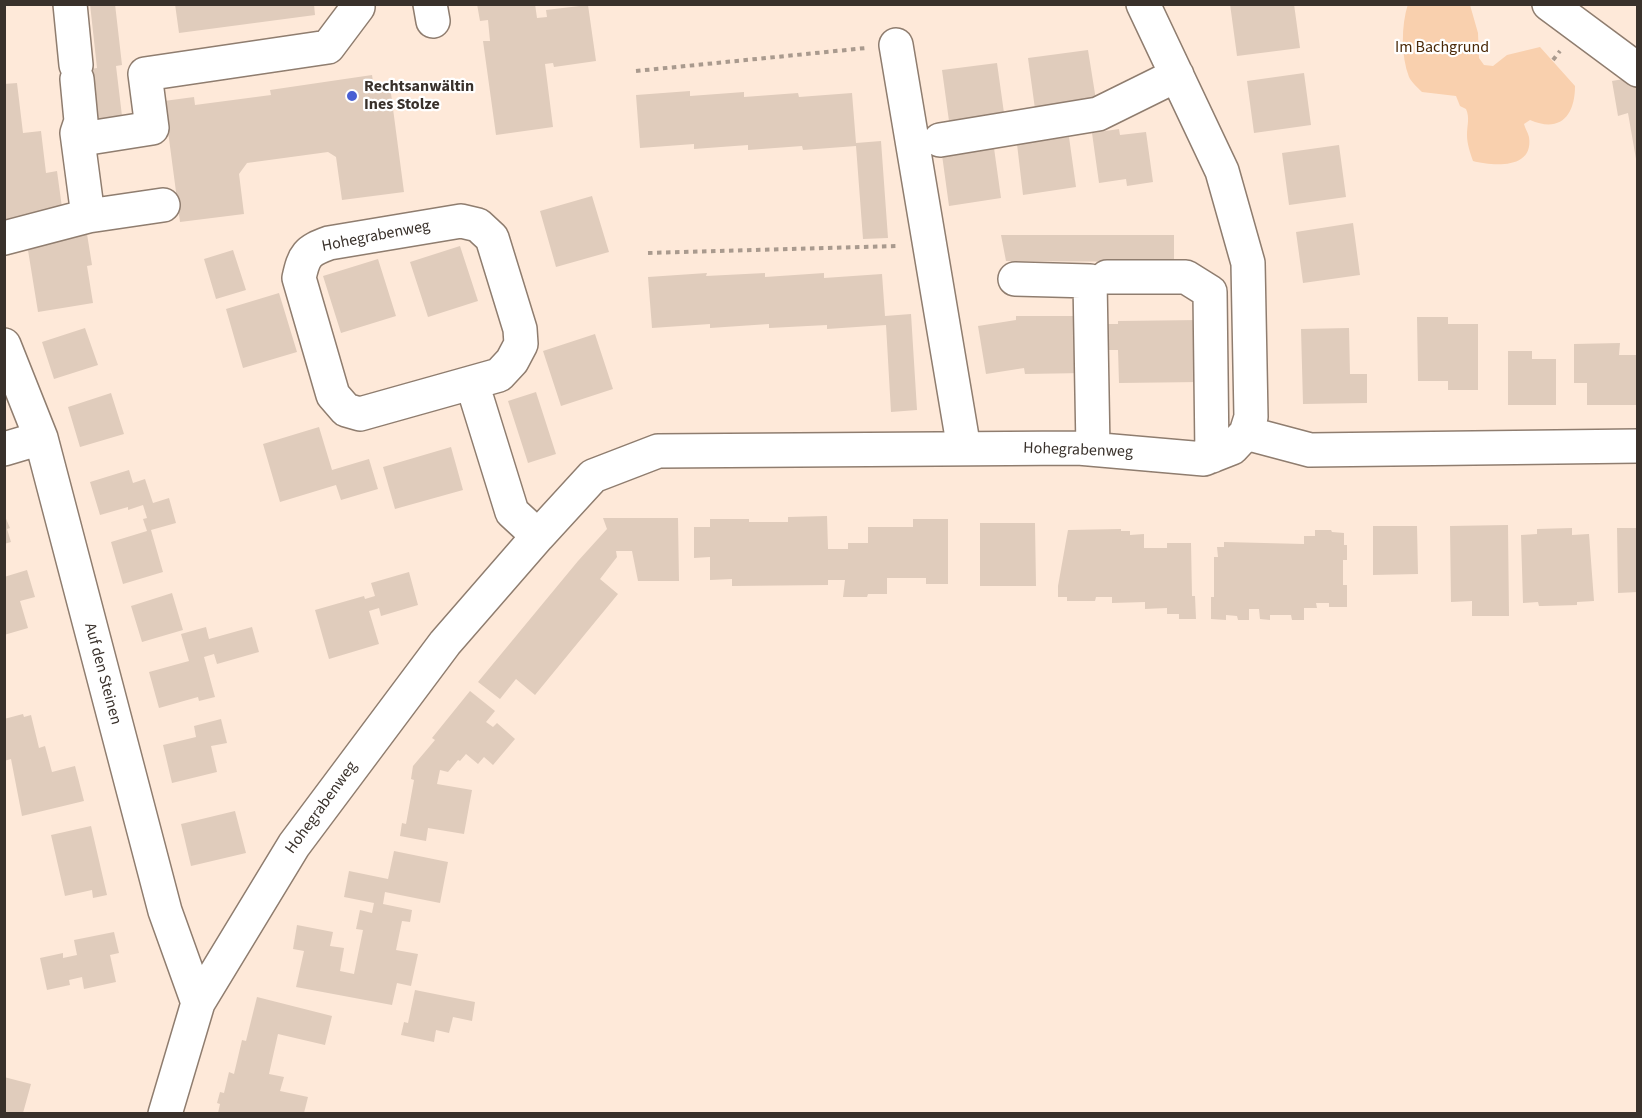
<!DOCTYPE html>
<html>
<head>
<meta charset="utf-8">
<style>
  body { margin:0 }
  #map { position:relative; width:1642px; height:1118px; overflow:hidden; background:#fee9d9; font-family:"Source Sans 3",sans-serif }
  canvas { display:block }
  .frame { position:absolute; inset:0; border:6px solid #39312b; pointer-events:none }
</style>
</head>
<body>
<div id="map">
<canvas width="1642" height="1118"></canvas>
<div class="frame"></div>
</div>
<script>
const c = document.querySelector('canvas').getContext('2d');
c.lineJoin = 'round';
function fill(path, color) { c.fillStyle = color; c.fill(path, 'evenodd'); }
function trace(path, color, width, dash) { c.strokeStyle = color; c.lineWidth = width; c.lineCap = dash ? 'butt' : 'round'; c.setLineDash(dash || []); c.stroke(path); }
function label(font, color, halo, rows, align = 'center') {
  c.font = font + ' "Source Sans 3",sans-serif'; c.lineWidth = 4.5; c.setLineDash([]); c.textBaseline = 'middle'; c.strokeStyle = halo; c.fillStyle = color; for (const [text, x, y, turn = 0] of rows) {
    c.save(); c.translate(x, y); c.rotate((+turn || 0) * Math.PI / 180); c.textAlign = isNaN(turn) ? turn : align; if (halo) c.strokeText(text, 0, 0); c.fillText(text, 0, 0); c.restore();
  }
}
const green = new Path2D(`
  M 1408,4 L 1470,5 L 1478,33 L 1479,58 L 1484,65 L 1493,66 L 1507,55 L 1540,47 L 1575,86 C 1575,116 1560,133 1530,120 L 1524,124 C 1525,128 1528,133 1529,137 C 1534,170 1492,166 1473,161 C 1470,152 1467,144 1467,135 C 1467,125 1470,118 1466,109 L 1460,106 L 1456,96 L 1422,92 C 1418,88 1412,83 1409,77 C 1401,56 1401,26 1408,4 Z`);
const building = new Path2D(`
  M 90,4 L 115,4 L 122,65 L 116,66 L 122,116 L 97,119 L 91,69 L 97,68 Z
  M 175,4 L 314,4 L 315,15 L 179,33 Z
  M 477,4 L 535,4 L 537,18 L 547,17 L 546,10 L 588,5 L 596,61 L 554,67 L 553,63 L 545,64 L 553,127 L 496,135 L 483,41 L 490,41 L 488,20 L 480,21 Z
  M 1230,4 L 1294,4 L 1300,48 L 1237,56 Z
  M 1088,50 L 1096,100 L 1035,109 L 1028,58 Z
  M 997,63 L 1004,113 L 949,121 L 942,70 Z
  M 1304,73 L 1311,125 L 1254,133 L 1247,81 Z
  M 372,75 L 374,88 L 390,86 L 404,192 L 342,200 L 336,157 L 328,152 L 247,163 L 239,174 L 244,214 L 180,222 L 164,101 L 194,97 L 195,105 L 271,95 L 270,90 Z
  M 1635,77 L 1638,78 L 1636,159 L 1628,113 L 1618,116 L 1612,81 Z
  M 17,83 L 23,133 L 41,131 L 46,173 L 57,171 L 63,215 L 4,223 L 4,84 Z
  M 690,91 L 690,96 L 744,92 L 744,97 L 798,93 L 799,97 L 852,93 L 856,143 L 881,141 L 888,238 L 863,239 L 856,146 L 803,150 L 802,146 L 748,150 L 748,145 L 694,149 L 694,144 L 640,148 L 636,95 Z
  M 1119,129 L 1120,135 L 1146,132 L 1153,182 L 1127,186 L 1126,179 L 1099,183 L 1092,133 Z
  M 1069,137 L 1076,187 L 1023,195 L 1017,144 Z
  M 1339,145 L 1346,197 L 1289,205 L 1282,153 Z
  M 994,148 L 1001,198 L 949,206 L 942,155 Z
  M 592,196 L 609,252 L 556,267 L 540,211 Z
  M 1353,223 L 1360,275 L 1303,283 L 1296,232 Z
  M 87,234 L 92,265 L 87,266 L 93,303 L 38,312 L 27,244 Z
  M 1001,235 L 1174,235 L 1174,262 L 1006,261 Z
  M 460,246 L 478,301 L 428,317 L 410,262 Z
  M 233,250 L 246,290 L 216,299 L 204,259 Z
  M 378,259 L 396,316 L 341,333 L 323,276 Z
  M 707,273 L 706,276 L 765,273 L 765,277 L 824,273 L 824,278 L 882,274 L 885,316 L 911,314 L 917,410 L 891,412 L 886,325 L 827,329 L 827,325 L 769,328 L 769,324 L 710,328 L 710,324 L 652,328 L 648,277 Z
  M 279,293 L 297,352 L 243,368 L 226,309 Z
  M 1016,316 L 1083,316 L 1084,373 L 1025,374 L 1024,368 L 986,374 L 978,326 L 1016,320 Z
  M 1417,317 L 1448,317 L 1448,324 L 1478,324 L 1478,390 L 1448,390 L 1448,381 L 1418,381 Z
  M 1200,320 L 1200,382 L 1119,383 L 1118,350 L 1098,350 L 1098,324 L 1118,324 L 1118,321 Z
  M 85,328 L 98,365 L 54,379 L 42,342 Z
  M 1349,328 L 1350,374 L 1367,374 L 1367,403 L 1303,404 L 1301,329 Z
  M 595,334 L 613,389 L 561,406 L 543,351 Z
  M 1620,343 L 1619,355 L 1638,355 L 1638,405 L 1587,405 L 1587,383 L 1574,383 L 1574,344 Z
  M 1508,351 L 1532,351 L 1532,359 L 1556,359 L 1556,405 L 1508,405 Z
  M 536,392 L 556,454 L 528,463 L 508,401 Z
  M 111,393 L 124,434 L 80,447 L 68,407 Z
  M 319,427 L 332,470 L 369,459 L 378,489 L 341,500 L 336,485 L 280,502 L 263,444 Z
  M 451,447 L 463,490 L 395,509 L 383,467 Z
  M 129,470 L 133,483 L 145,479 L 153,503 L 169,498 L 176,523 L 151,530 L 163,572 L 123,584 L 111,542 L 147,531 L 143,519 L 147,518 L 143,505 L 128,510 L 128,507 L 100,515 L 90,482 Z
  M 4,514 L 10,528 L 7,529 L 11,542 L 4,544 Z
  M 827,516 L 828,549 L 848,549 L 848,543 L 868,543 L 868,527 L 913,527 L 913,519 L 948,519 L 948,584 L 926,584 L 926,578 L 887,578 L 887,594 L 868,594 L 867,597 L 843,597 L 845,580 L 828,580 L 828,585 L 732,586 L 732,579 L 710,580 L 710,557 L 694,558 L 694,527 L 710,527 L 710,519 L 749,519 L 749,522 L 788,522 L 788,517 Z
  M 603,518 L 678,518 L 679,581 L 638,581 L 632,551 L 616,551 L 617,557 L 600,579 L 618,594 L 535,695 L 516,679 L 500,699 L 478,682 L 578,561 L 607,529 Z
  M 980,523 L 1035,523 L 1036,586 L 980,586 Z
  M 1508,525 L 1509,616 L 1472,616 L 1472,601 L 1451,602 L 1450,526 Z
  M 1373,526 L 1417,526 L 1418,574 L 1373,575 Z
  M 1572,528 L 1572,535 L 1589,534 L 1594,601 L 1577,602 L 1577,605 L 1542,606 L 1539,606 L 1538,602 L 1523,603 L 1521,535 L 1537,534 L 1537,529 Z
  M 1617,528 L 1638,528 L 1638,592 L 1618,593 Z
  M 1121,529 L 1121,531 L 1130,531 L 1130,535 L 1144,534 L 1144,548 L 1167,548 L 1167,543 L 1191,543 L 1192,596 L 1195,596 L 1196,619 L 1179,619 L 1179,614 L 1167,614 L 1167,608 L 1145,609 L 1145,602 L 1112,603 L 1112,597 L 1096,597 L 1095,601 L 1067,601 L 1067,597 L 1058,597 L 1058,586 L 1068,530 Z
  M 1315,530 L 1331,530 L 1332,532 L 1344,533 L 1344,545 L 1347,545 L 1347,560 L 1343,560 L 1343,585 L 1347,585 L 1347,607 L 1329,607 L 1329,603 L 1316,603 L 1317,608 L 1304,608 L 1304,620 L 1292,620 L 1291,615 L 1270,615 L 1270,620 L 1260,619 L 1259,609 L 1249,609 L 1249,620 L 1238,620 L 1237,616 L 1226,615 L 1226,620 L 1211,619 L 1211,597 L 1214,597 L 1214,557 L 1218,557 L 1217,547 L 1224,547 L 1224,542 L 1304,544 L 1304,536 L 1315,536 Z
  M 27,570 L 35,597 L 20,601 L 28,628 L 4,635 L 4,577 Z
  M 409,572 L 418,605 L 381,616 L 379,608 L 369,611 L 379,644 L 329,659 L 315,610 L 364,596 L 365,599 L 375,596 L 371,583 Z
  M 172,593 L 183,630 L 142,642 L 131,606 Z
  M 206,627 L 209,639 L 252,627 L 259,652 L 217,664 L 214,654 L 204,657 L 215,697 L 199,701 L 198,697 L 159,708 L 149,672 L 189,661 L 181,634 Z
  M 470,691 L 495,711 L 486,722 L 493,727 L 497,723 L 515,739 L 493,765 L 484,757 L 478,764 L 466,754 L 460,761 L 458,760 L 448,772 L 440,770 L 437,784 L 472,790 L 464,834 L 428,828 L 426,841 L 400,836 L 402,823 L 406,824 L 414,780 L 411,779 L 413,766 L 435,740 L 432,738 Z
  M 23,714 L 24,717 L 31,715 L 39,748 L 45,746 L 52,772 L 75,766 L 84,801 L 22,816 L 11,759 L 4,761 L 4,719 Z
  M 221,719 L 227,743 L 211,746 L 217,772 L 172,783 L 163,745 L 196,737 L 194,726 Z
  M 235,811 L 246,853 L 191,866 L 181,824 Z
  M 91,826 L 107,895 L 93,898 L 92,890 L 65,896 L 51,835 Z
  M 394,851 L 448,862 L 440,903 L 385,892 L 383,904 L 412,910 L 410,922 L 402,921 L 396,950 L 418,954 L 411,986 L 397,983 L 392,1005 L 296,987 L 304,951 L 293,949 L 297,925 L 333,932 L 330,946 L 344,948 L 340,971 L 354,974 L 363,930 L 356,929 L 360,910 L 372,913 L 374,903 L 344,897 L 349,871 L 388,879 Z
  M 114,932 L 119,953 L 110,955 L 116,982 L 84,989 L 82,977 L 69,980 L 70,985 L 47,990 L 40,958 L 63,953 L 63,958 L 77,955 L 74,940 Z
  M 415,990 L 475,1002 L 472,1021 L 453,1017 L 449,1033 L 436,1030 L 434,1042 L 401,1035 L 404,1022 L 408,1023 Z
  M 257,997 L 332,1016 L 325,1045 L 278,1034 L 269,1074 L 284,1077 L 280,1091 L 308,1097 L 304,1113 L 218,1113 L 220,1104 L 217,1103 L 220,1092 L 224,1093 L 229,1072 L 234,1074 L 242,1040 L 246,1041 Z
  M 4,1077 L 31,1084 L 23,1113 L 4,1113 Z`);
const path = new Path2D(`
  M 1553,60 L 1560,51
  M 636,71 L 866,48
  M 648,253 L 899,246`);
const minor = new Path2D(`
  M 70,4 L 76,65
  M 430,4 L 433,21
  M 1549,4 L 1638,70
  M 896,45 L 964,449
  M 77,79 L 81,121 L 77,133 L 88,216
  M 95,137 L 152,128 L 145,74 L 328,47 L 358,7
  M 940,140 L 1098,114 L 1177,75
  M 461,221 L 478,225 L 492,238 L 520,329 L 521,344 L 512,361 L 499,375 L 360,414 L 346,410 L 333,395 L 299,278 C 304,255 307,251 329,243 Z
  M 4,238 L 88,216 L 163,205
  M 1107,277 L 1186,277 L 1210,292 L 1212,456
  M 1015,279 L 1090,281 L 1093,449
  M 4,345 L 41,438 L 165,911 L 198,1003
  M 472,383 L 512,512 L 538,536
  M 1246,433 L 1310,450 L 1638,446
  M 4,449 L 41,438
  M 165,1114 L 198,1003 L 294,845 L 445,643 L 538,536 L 593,476 L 658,451 L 1078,448 L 1204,459 L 1232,448 L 1246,433 L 1251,417 L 1248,263 L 1222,171 L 1143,4`);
const markers = [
  [352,96,6,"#495fd3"]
];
const parkNames = [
  ["Im Bachgrund",1442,48]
];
const poiNames = [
  ["Rechtsanwältin",364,87],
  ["Ines Stolze",364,105]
];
const streetNames = [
  ["Hohegrabenweg",376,237,-11],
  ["Hohegrabenweg",1078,451,2],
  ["Auf den Steinen",102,674,75],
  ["Hohegrabenweg",322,808,-54]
];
fill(green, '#f9d0ae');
fill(building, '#e0ccbc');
trace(minor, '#8f7d6f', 36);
trace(path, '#a99a8e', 4, [4.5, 4.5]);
trace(minor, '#fff', 33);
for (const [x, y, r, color] of markers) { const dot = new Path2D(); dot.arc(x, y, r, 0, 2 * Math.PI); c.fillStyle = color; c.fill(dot); trace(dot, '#fff', 2); }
label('16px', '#4b2a09', '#fff', parkNames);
label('bold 16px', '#39312b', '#fff', poiNames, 'left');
label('16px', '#39312b', '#fff', streetNames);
</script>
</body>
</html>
